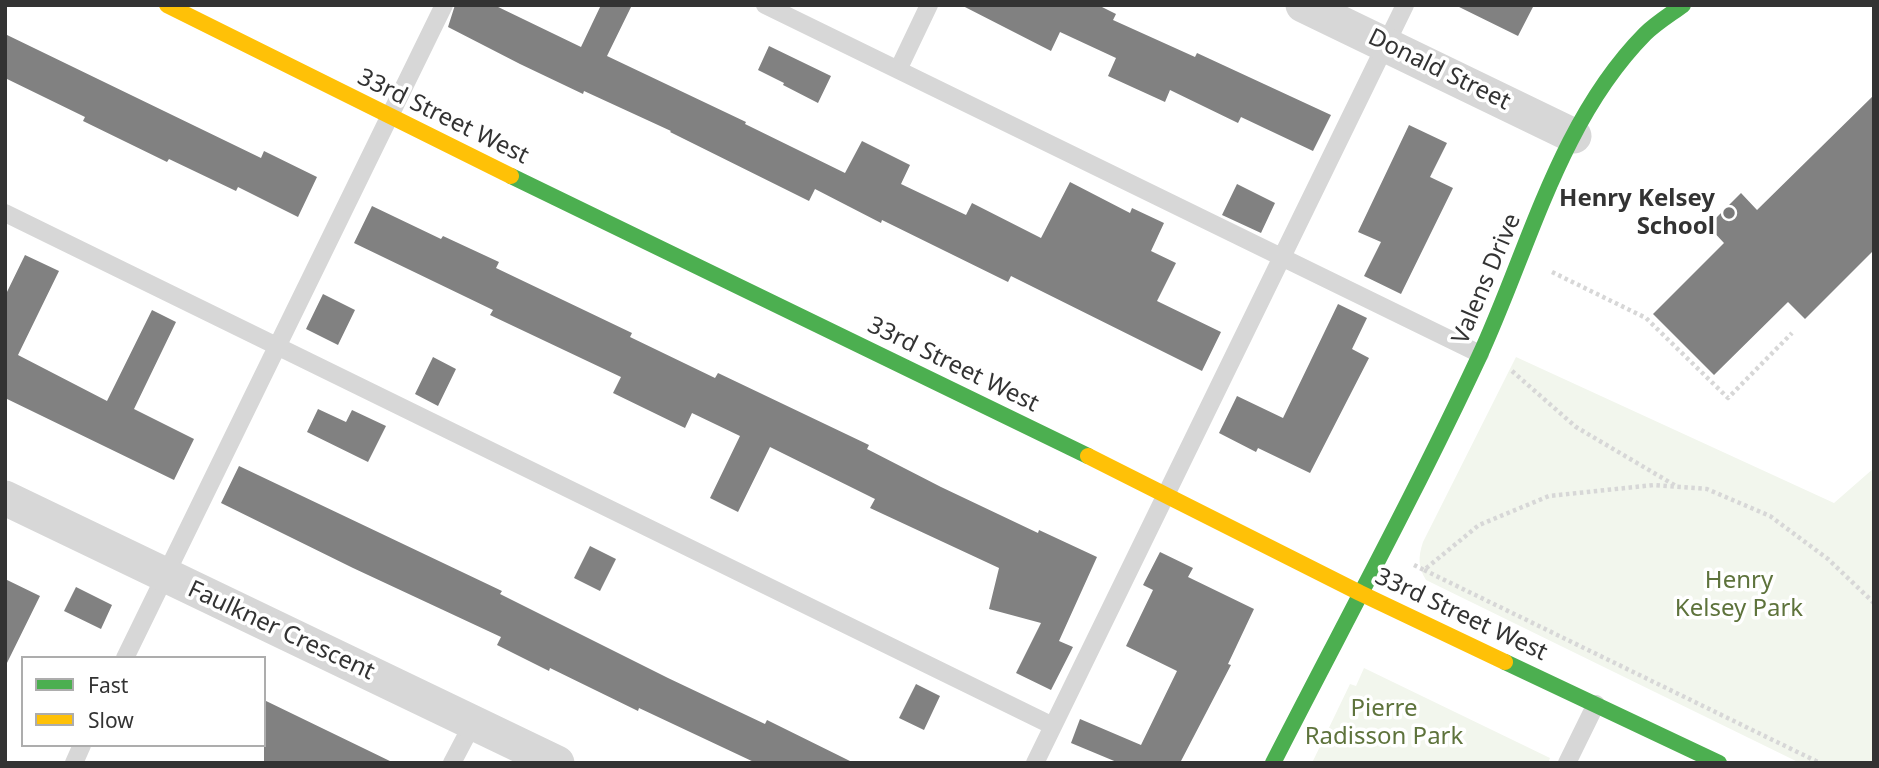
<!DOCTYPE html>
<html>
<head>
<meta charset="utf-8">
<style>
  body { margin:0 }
  #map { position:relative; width:1879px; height:768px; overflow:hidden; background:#fff; font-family:"Noto Sans",sans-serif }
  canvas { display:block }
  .frame { position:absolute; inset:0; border:7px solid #333; pointer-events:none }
  .legend { position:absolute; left:21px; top:656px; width:245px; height:91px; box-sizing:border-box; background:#fff; border:2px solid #adadad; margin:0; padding:9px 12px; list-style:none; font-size:21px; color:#333 }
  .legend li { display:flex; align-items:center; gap:14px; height:35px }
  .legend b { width:35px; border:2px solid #adadad }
</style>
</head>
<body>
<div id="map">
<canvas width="1879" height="768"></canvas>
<div class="frame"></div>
<ul class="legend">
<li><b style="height:9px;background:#4caf50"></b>Fast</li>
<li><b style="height:9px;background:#ffc107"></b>Slow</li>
</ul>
</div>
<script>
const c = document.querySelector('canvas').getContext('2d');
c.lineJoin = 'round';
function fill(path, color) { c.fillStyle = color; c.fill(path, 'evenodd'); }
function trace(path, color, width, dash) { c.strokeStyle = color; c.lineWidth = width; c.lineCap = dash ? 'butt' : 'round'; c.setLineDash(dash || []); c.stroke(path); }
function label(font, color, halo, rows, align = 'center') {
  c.font = font + ' "Noto Sans",sans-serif'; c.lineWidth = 7; c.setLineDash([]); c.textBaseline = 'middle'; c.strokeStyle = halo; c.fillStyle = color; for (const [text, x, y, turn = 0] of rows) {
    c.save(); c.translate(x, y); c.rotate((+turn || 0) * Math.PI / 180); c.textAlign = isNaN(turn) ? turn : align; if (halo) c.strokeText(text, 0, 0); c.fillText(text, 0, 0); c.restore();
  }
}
const green = new Path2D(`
  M 1516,357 L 1834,503 L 1874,468 L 1874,763 L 1800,763 L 1426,580 C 1418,567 1418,557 1423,542 Z
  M 1364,668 L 1550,758 L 1548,763 L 1312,763 L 1350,684 L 1356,686 Z`);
const building = new Path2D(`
  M 455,5 L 494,5 L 581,47 L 601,5 L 632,5 L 607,56 L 746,122 L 745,124 L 845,173 L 862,141 L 910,165 L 901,184 L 966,215 L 972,203 L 1041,238 L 1070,182 L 1130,213 L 1132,208 L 1164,223 L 1151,251 L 1176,263 L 1157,301 L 1221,332 L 1202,371 L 1011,276 L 1008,282 L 882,220 L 881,223 L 815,189 L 809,201 L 670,132 L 671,131 L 584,91 L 583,94 L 520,64 L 448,27 Z
  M 961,5 L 1098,5 L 1116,14 L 1113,20 L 1195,57 L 1197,53 L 1331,115 L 1313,151 L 1241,117 L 1238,123 L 1170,90 L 1165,102 L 1108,76 L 1116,58 L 1060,32 L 1051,51 Z
  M 1455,5 L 1534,5 L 1518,36 Z
  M 5,34 L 261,158 L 264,151 L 317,177 L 298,217 L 238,187 L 236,191 L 169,159 L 167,162 L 83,121 L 85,117 L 5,78 Z
  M 769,46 L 831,76 L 818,103 L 783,85 L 784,83 L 758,70 Z
  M 1874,95 L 1874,250 L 1805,319 L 1788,302 L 1714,375 L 1653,314 L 1724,243 L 1708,226 L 1741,193 L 1757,210 Z
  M 1409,125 L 1447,143 L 1430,177 L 1453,188 L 1401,294 L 1364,276 L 1381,242 L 1358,232 Z
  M 1237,184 L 1275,203 L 1261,233 L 1222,215 Z
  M 372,206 L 441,239 L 443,236 L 499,262 L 496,268 L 632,333 L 630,337 L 715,378 L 718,373 L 869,445 L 867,449 L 941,487 L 1038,533 L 1039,530 L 1097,557 L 1059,641 L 1073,647 L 1051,690 L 1016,673 L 1041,623 L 989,609 L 999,568 L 870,508 L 875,499 L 770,447 L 738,512 L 710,498 L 740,436 L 692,413 L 685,428 L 613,393 L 621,377 L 490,315 L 493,310 L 354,243 Z
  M 25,255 L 59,271 L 18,355 L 107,401 L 152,310 L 176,322 L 134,409 L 194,439 L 174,480 L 5,398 L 5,296 Z
  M 323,294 L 355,310 L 338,345 L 306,329 Z
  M 1338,304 L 1367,318 L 1352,349 L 1369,358 L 1310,473 L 1258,448 L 1256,452 L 1219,433 L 1237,396 L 1283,418 Z
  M 433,357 L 456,369 L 438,406 L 415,394 Z
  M 318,409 L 346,422 L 352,410 L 386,426 L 368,462 L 307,432 Z
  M 239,466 L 502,591 L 500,594 L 668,678 L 765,724 L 767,720 L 854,763 L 756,763 L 639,708 L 638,711 L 550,668 L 549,671 L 497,645 L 501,637 L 353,568 L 221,503 Z
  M 590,546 L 616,559 L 600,591 L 574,578 Z
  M 1160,552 L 1193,568 L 1188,577 L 1254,609 L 1228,664 L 1231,665 L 1181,761 L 1183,763 L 1119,763 L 1071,743 L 1080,719 L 1141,745 L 1177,671 L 1126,646 L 1153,590 L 1143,585 Z
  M 5,579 L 40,596 L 5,667 Z
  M 76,587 L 112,605 L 101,629 L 64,611 Z
  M 916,684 L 940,696 L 924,730 L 899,718 Z
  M 264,700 L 394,763 L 264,763 Z`);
const path = new Path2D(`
  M 1552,272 L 1646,318 L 1728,398 L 1792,333
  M 1512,371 L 1576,427 L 1676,486
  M 1414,565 L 1424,570 L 1479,525 L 1549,496 L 1654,485 L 1707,489 L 1770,516 L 1828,559 L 1874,603
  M 1424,570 L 1820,763`);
const lane = new Path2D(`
  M 765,5 L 1480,354
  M 898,70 L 929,5
  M 5,213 L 1053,726
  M 125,658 L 444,5
  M 74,763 L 82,745
  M 452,763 L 473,723
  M 1035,763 L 1405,5
  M 1567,763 L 1596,704`);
const street = new Path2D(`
  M 1303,5 L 1574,136
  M 5,498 L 557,763`);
const fast = new Path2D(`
  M 511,176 L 1088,456
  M 1505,662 L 1719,763
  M 1273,763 C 1342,628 1415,494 1479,357 C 1529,249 1559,121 1645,34 C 1656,23 1671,14 1683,5`);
const slow = new Path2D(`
  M 167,5 L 511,176
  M 1088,456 L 1360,593 L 1505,662`);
const markers = [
  [1729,213,7,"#7a7a7a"]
];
const streetNames = [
  ["Donald Street",1439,70,26],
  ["33rd Street West",443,117,26],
  ["Valens Drive",1487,279,-67],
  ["33rd Street West",953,365,26],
  ["33rd Street West",1461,615,25],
  ["Faulkner Crescent",281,631,25]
];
const poiNames = [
  ["Henry Kelsey",1715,199],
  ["School",1715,227]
];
const parkNames = [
  ["Henry",1739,581],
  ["Kelsey Park",1739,609],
  ["Pierre",1384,709],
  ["Radisson Park",1384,737]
];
fill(green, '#f2f6ed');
fill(building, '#818181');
trace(path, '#d7d7d7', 4.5, [3.5, 3.5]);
trace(lane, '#d7d7d7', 18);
trace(street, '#d7d7d7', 35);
trace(fast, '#4caf50', 16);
trace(slow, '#ffc107', 16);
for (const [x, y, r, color] of markers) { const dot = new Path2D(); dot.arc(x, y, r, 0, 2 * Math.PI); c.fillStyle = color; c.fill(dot); trace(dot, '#fff', 2.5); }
label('24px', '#333', '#fff', streetNames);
label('bold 24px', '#333', '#fff', poiNames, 'right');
label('24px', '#5e733c', '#fff', parkNames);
</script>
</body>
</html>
